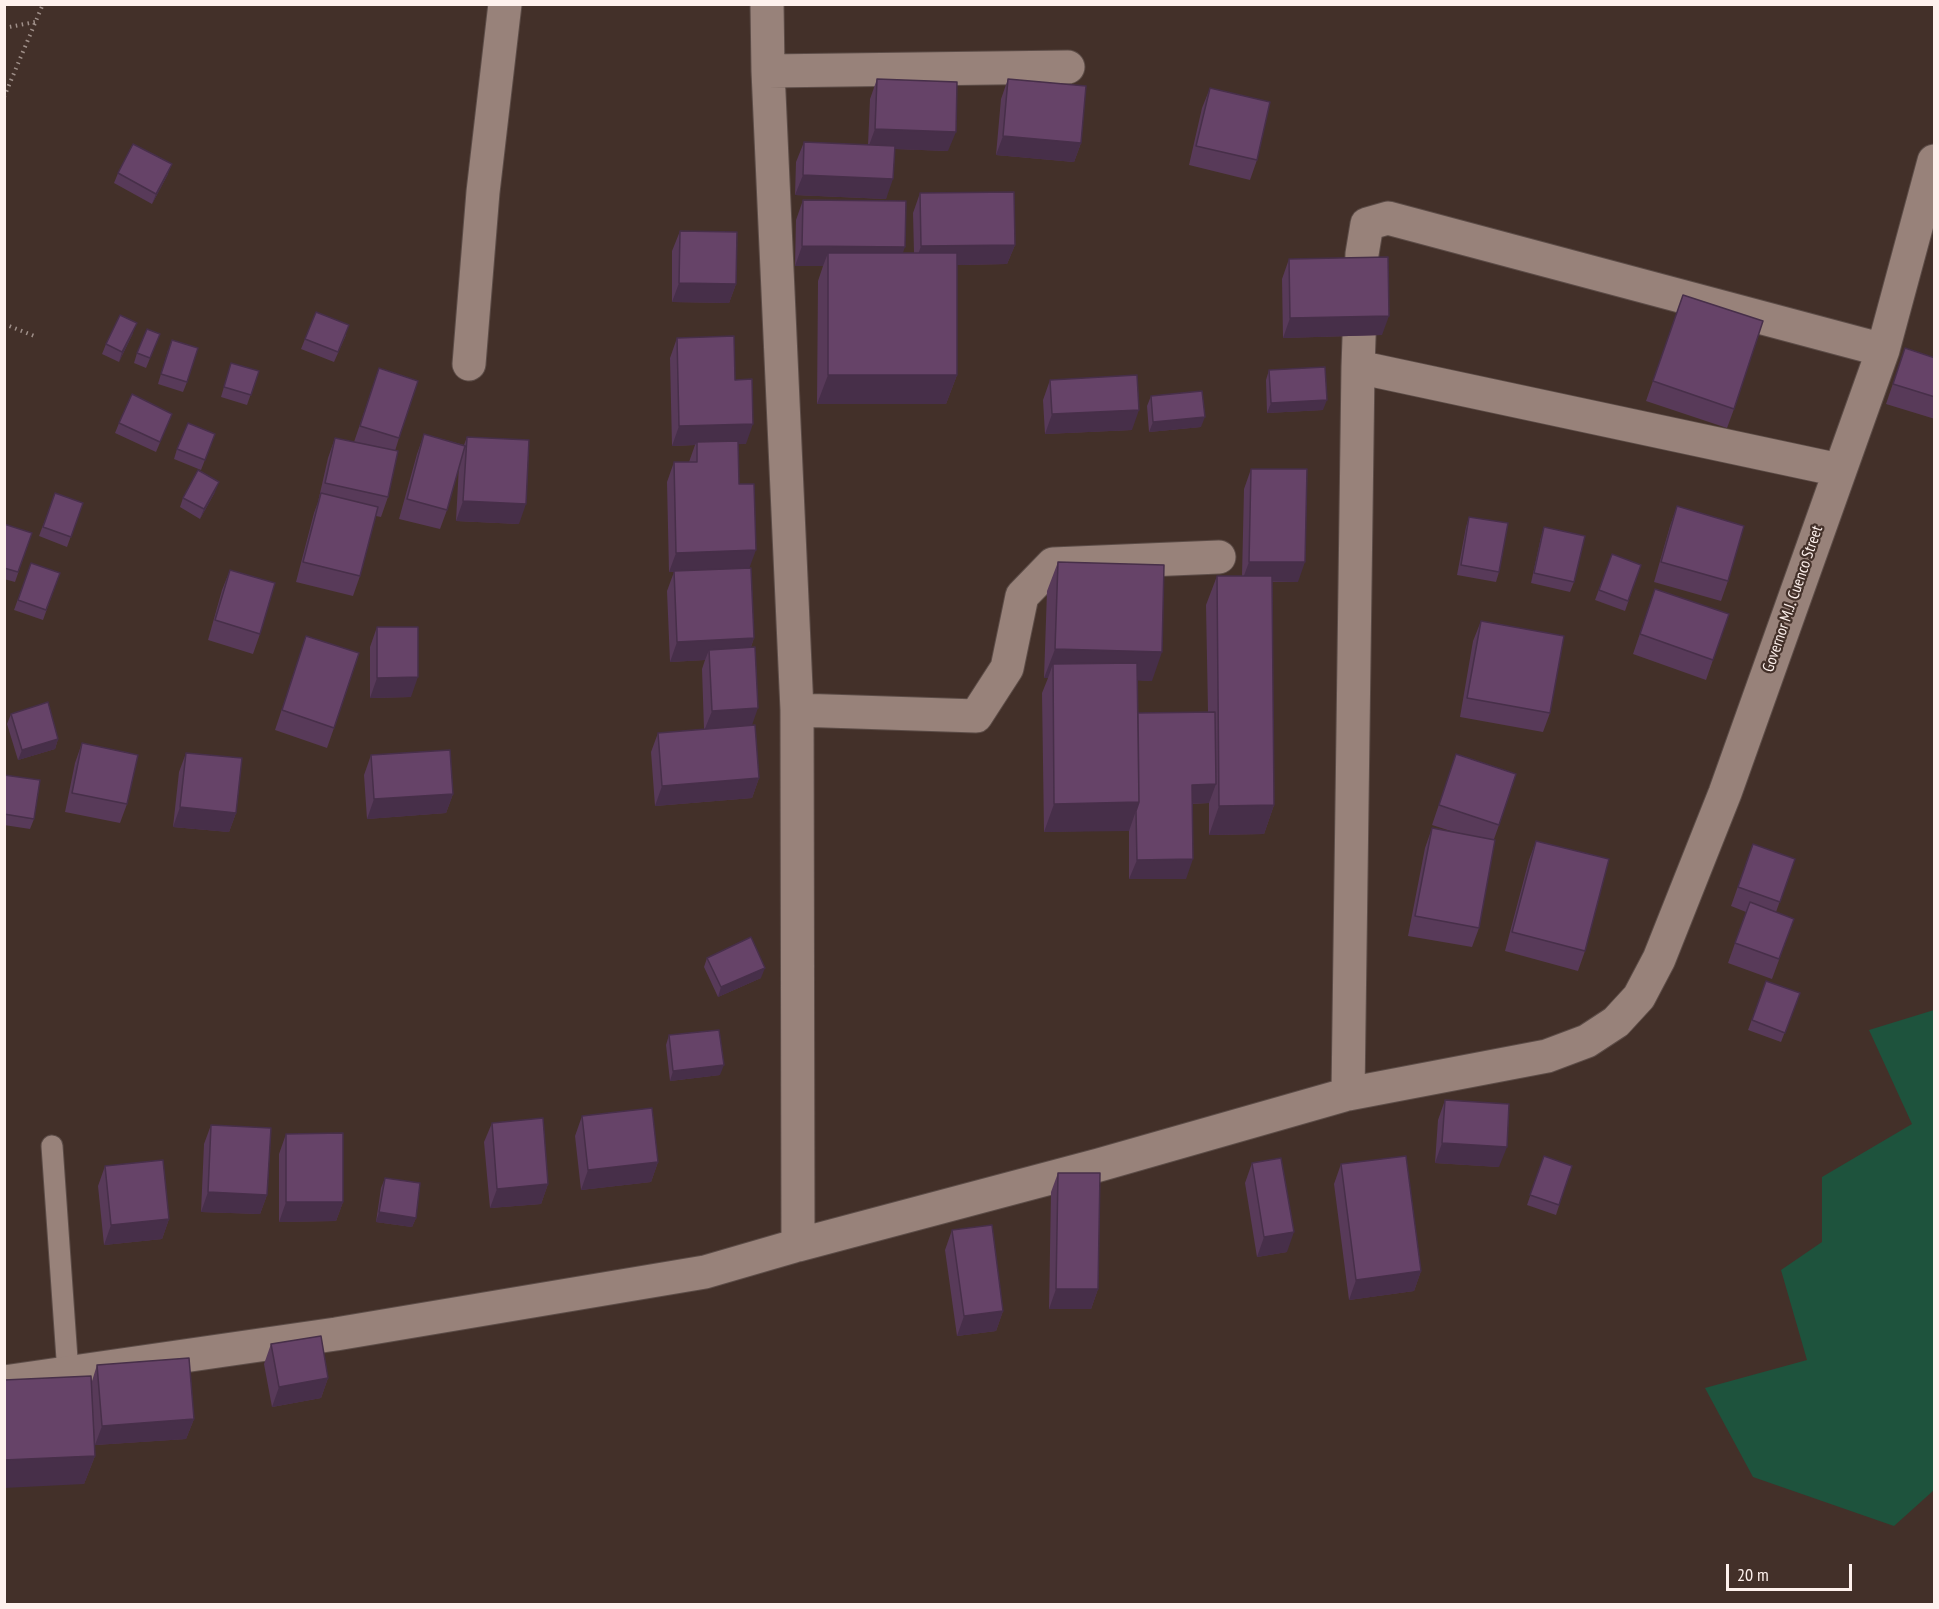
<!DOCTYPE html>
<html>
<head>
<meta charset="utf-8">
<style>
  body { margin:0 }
  #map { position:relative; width:1939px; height:1609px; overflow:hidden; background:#433029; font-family:"PT Sans Narrow",sans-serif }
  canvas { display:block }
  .frame { position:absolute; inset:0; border:6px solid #fef1ed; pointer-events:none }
  .scale { position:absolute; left:1726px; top:1564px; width:126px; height:27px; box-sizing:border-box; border:3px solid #fef1ed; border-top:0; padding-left:8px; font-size:18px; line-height:21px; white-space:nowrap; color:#fef1ed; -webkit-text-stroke:4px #433029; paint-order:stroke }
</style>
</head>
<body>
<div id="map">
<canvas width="1939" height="1609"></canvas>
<div class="frame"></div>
<div class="scale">20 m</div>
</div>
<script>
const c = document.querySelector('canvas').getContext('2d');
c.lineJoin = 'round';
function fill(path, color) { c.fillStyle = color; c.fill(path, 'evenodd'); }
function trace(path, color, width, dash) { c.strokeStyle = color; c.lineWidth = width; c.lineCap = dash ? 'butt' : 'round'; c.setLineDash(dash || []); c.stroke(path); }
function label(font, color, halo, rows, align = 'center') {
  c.font = font + ' "PT Sans Narrow",sans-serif'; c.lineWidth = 4.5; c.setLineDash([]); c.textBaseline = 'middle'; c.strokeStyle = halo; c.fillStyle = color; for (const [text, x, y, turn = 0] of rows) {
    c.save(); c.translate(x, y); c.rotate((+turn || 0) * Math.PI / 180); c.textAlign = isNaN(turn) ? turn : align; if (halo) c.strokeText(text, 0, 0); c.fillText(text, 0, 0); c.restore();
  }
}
const green = new Path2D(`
  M 1934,1010 L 1934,1490 L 1894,1526 L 1753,1477 L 1705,1388 L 1807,1360 L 1781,1270 L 1822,1242 L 1822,1177 L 1912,1124 L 1869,1030 Z`);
const path = new Path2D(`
  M 4,28 L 35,22
  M 4,97 L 43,4
  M 4,324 L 37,337`);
const service = new Path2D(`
  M 52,1146 L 68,1373`);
const minor = new Path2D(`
  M 767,4 L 768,71 L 797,710 L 798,1245
  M 768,71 L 1068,67
  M 469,364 L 483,192 L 505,4
  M 1358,367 L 1839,470
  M 797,710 L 976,716 L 1007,668 L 1022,596 L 1053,564 L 1219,557
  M 1348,1094 L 1358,367 L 1362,254 L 1367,224 L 1388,218 L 1883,350
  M 4,1382 L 336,1334 L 705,1272 L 798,1245 L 1099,1165 L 1348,1094 L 1547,1056 L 1587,1041 L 1616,1022 L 1639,997 L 1659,959 L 1725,793 L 1883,350 L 1934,161`);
const wall = new Path2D(`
  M 877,79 L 948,151 L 895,149 L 886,199 L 795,195 L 796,162 L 804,142 L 868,145 L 870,99 Z
  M 1008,79 L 1081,143 L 1074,162 L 996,155 L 1001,99 Z
  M 1210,88 L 1257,160 L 1250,180 L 1189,165 L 1202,108 Z
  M 118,173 L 168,174 L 152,204 L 114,183 Z
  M 920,193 L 1015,245 L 1007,264 L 957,265 L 957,375 L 946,404 L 817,404 L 818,281 L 823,266 L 795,266 L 796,220 L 803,200 L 903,253 L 914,253 L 913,213 Z
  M 680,231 L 736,284 L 729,303 L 672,302 L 672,251 Z
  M 1289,259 L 1382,335 L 1283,338 L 1282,279 Z
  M 1683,295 L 1734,409 L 1727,428 L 1646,401 Z
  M 133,333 L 119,362 L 102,354 L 106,344 Z
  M 346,335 L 334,362 L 301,349 L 305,339 Z
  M 677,338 L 735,380 L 746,444 L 738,444 L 739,484 L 749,568 L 754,638 L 751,647 L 752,725 L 759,778 L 752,798 L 655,806 L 651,752 L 658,733 L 704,729 L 702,669 L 705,660 L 670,662 L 667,591 L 674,572 L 669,572 L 667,482 L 674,462 L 689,462 L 695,445 L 672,446 L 670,358 Z
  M 156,344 L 146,368 L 134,363 L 137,353 Z
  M 1905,348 L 1935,358 L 1935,419 L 1886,404 Z
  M 168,350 L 187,382 L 183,392 L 158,384 Z
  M 231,363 L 259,371 L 247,405 L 221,397 Z
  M 379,368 L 399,438 L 395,451 L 388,497 L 381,517 L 376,516 L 360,576 L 353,596 L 296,582 L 314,513 L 318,502 L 328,458 L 335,438 L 354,442 Z
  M 1269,370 L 1323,410 L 1267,413 L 1266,380 Z
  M 1050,380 L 1132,430 L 1045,434 L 1043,400 Z
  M 1151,396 L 1201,427 L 1149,432 L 1147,406 Z
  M 172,414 L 156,452 L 115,433 L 119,423 Z
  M 215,434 L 201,470 L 174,459 L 177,449 Z
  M 424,434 L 464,445 L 467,437 L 519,524 L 456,521 L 459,465 L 447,510 L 440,529 L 399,519 L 417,454 Z
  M 1251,469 L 1298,582 L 1272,582 L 1274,805 L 1264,834 L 1209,835 L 1209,803 L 1192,804 L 1186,879 L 1129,879 L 1129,830 L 1044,832 L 1042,693 L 1048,678 L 1044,678 L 1047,591 L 1058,562 L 1152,681 L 1138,680 L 1138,713 L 1208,712 L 1206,605 L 1217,576 L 1242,576 L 1244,489 Z
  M 215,492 L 200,519 L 180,507 L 183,498 Z
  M 55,493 L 83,503 L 67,547 L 39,536 Z
  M 1677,506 L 1728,581 L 1721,601 L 1654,582 L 1670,526 Z
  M 1469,517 L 1499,572 L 1496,582 L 1457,575 L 1466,527 Z
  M 4,524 L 32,533 L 15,582 L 4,579 Z
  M 1544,527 L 1574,582 L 1570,592 L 1531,583 L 1541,537 Z
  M 1612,554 L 1641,565 L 1625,611 L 1595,600 Z
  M 31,563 L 60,573 L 43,620 L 14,610 Z
  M 230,570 L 260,634 L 253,654 L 208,640 L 222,590 Z
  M 1655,589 L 1729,614 L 1706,680 L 1633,654 Z
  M 1481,621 L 1550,713 L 1543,732 L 1460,717 L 1473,641 Z
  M 377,627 L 411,697 L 370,698 L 370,647 Z
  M 306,636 L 334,728 L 327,748 L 275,730 Z
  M 11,714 L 58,739 L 55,749 L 18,760 L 7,724 Z
  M 82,743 L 127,804 L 120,823 L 65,812 L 75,763 Z
  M 186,753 L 236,813 L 229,832 L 173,827 L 179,772 Z
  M 1456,754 L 1499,825 L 1494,839 L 1479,928 L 1472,947 L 1408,936 L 1425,848 L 1432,828 L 1454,832 L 1432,825 Z
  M 371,755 L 453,794 L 446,813 L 367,819 L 364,775 Z
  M 4,775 L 34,819 L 30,829 L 4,825 Z
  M 1536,841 L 1585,951 L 1578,971 L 1505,951 L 1529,860 Z
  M 1753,844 L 1795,859 L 1776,912 L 1794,919 L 1772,979 L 1728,963 L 1746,912 L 1731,906 Z
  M 707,958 L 761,978 L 718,997 L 704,967 Z
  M 1766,981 L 1800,993 L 1781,1042 L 1748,1030 Z
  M 669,1035 L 720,1075 L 670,1081 L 666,1045 Z
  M 1445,1100 L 1499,1167 L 1435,1163 L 1438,1120 Z
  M 582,1116 L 658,1162 L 651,1182 L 581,1190 L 575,1136 Z
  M 492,1123 L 548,1184 L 541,1204 L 490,1208 L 484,1142 Z
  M 211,1125 L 267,1195 L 260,1214 L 201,1212 L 204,1144 Z
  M 286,1134 L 343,1202 L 336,1221 L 279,1222 L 279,1154 Z
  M 1544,1156 L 1572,1166 L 1556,1215 L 1527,1205 Z
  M 1252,1163 L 1287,1252 L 1257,1257 L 1245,1183 Z
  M 1341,1164 L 1421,1271 L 1414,1291 L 1349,1300 L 1334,1184 Z
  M 105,1166 L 169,1219 L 162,1239 L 104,1245 L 98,1186 Z
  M 1058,1173 L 1098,1289 L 1091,1309 L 1049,1309 L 1051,1192 Z
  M 385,1178 L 416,1218 L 412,1227 L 376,1222 L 381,1188 Z
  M 952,1230 L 1003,1311 L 996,1331 L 957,1336 L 945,1250 Z
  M 271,1344 L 328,1378 L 321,1398 L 272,1407 L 264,1364 Z
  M 97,1365 L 194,1419 L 186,1439 L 95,1445 L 94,1428 L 95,1456 L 84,1484 L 92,1381 Z`);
const shadedWall = new Path2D(`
  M 875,129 L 956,132 L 948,151 L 868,148 Z
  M 1003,136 L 1081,143 L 1074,162 L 996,155 Z
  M 172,164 L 168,174 L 152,204 L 156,194 Z
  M 803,175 L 893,179 L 886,199 L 795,195 Z
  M 1015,245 L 1007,264 L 914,266 L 921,246 Z
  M 802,246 L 905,247 L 898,267 L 828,253 L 823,266 L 795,266 Z
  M 679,283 L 736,284 L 729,303 L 672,302 Z
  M 1389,316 L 1382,335 L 1283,338 L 1290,318 Z
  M 137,323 L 133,333 L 119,362 L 122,352 Z
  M 828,375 L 957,375 L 946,404 L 817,404 Z
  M 1327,400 L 1323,410 L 1267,413 L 1271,403 Z
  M 1139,410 L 1132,430 L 1045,434 L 1052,414 Z
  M 1205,417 L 1201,427 L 1149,432 L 1153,422 Z
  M 753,424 L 746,444 L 697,445 L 697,442 L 695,445 L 672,446 L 679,426 Z
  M 219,482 L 215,492 L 200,519 L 204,509 Z
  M 463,501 L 526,504 L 519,524 L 456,521 Z
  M 756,550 L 749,569 L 669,572 L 676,553 Z
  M 1249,562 L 1305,562 L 1298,582 L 1242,581 Z
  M 754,638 L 747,658 L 709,650 L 705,660 L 670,662 L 677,642 Z
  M 1055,649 L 1162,652 L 1152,681 L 1053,678 L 1053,664 L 1048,678 L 1044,678 Z
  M 418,677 L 411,697 L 370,698 L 377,678 Z
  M 758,708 L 751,728 L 704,731 L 712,711 Z
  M 58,739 L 55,749 L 18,760 L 22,750 Z
  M 759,778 L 752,798 L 655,806 L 662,786 Z
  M 1216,784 L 1209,803 L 1185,804 L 1192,785 Z
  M 453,794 L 446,813 L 367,819 L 374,799 Z
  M 1139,802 L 1129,831 L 1044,832 L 1054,804 Z
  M 1274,805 L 1264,834 L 1209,835 L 1219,806 Z
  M 180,807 L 236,813 L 229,832 L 173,827 Z
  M 1193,859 L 1186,879 L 1129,879 L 1137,860 Z
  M 765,968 L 761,978 L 718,997 L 721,987 Z
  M 724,1065 L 720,1075 L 670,1081 L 673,1071 Z
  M 1442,1143 L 1507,1147 L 1499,1167 L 1435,1163 Z
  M 658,1162 L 651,1182 L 581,1190 L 588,1170 Z
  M 548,1184 L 541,1204 L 490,1208 L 497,1189 Z
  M 208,1192 L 267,1195 L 260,1214 L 201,1212 Z
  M 286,1202 L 343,1202 L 336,1221 L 279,1222 Z
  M 379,1212 L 416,1218 L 412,1227 L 376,1222 Z
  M 169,1219 L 162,1239 L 104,1245 L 111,1225 Z
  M 1294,1232 L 1287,1252 L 1257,1257 L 1264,1237 Z
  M 1421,1271 L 1414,1291 L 1349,1300 L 1356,1280 Z
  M 1056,1289 L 1098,1289 L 1091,1309 L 1049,1309 Z
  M 1003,1311 L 996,1331 L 957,1336 L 964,1316 Z
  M 328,1378 L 321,1398 L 272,1407 L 279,1387 Z
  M 194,1419 L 186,1439 L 95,1445 L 102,1426 Z
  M 95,1456 L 84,1484 L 4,1488 L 4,1460 Z`);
const building = new Path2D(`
  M 877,79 L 957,82 L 956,132 L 875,129 Z
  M 1008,79 L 1086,86 L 1081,143 L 1003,136 Z
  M 1210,88 L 1270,102 L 1257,160 L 1196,146 Z
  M 804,142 L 895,146 L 893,179 L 803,175 Z
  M 133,144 L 172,164 L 156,194 L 118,173 Z
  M 1014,192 L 1015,245 L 921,246 L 920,193 Z
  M 803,200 L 906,201 L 905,247 L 802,246 Z
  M 680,231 L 737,232 L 736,284 L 679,283 Z
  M 828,253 L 957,253 L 957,375 L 828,375 Z
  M 1388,257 L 1389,316 L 1290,318 L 1289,259 Z
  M 1683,295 L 1763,321 L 1734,409 L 1653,381 Z
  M 316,312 L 349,325 L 338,352 L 305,339 Z
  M 120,315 L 137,323 L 122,352 L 106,344 Z
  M 147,329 L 160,334 L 150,358 L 137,353 Z
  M 734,336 L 735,380 L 752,379 L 753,424 L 679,426 L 677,338 Z
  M 172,340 L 198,348 L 187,382 L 161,374 Z
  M 1905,348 L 1935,358 L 1935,397 L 1893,384 Z
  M 231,363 L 259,371 L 251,395 L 224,387 Z
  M 1325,367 L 1327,400 L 1271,403 L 1269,370 Z
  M 379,368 L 418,381 L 399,438 L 360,426 Z
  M 1137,375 L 1139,410 L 1052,414 L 1050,380 Z
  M 1202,391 L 1205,417 L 1153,422 L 1151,396 Z
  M 132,394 L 172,414 L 160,442 L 119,423 Z
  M 188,423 L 215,434 L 205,460 L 177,449 Z
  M 424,434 L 465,446 L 447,510 L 407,499 Z
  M 467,437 L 529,440 L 526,504 L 463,501 Z
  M 335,438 L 398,451 L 388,497 L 325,483 Z
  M 738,441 L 739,484 L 754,484 L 756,550 L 676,553 L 674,462 L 697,462 L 697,442 Z
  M 1251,469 L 1307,469 L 1305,562 L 1249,562 Z
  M 198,470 L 219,482 L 204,509 L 183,498 Z
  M 55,493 L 83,503 L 71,537 L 43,527 Z
  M 321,493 L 378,507 L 360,576 L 303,562 Z
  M 1677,506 L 1744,526 L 1728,581 L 1661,562 Z
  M 1469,517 L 1508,523 L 1499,572 L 1461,565 Z
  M 4,524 L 32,533 L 18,572 L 4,568 Z
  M 1544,527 L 1585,536 L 1574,582 L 1534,573 Z
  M 1612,554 L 1641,565 L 1628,601 L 1599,590 Z
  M 1058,562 L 1164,565 L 1162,652 L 1055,649 Z
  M 31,563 L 60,573 L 46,610 L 18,600 Z
  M 751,568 L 754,638 L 677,642 L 674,571 Z
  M 230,570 L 275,583 L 260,634 L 215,620 Z
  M 1217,576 L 1272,576 L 1274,805 L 1219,806 Z
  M 1655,589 L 1729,614 L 1713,660 L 1640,634 Z
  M 1481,621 L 1564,636 L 1550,713 L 1467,698 Z
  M 377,627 L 418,627 L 418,677 L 377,678 Z
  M 306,636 L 359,653 L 334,728 L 282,710 Z
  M 755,647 L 758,708 L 712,711 L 709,650 Z
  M 1137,663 L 1139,802 L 1054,804 L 1053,664 Z
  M 48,702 L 58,739 L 22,750 L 11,714 Z
  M 1215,712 L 1216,784 L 1192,785 L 1193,859 L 1137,860 L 1136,811 L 1139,802 L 1138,713 Z
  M 755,725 L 759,778 L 662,786 L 658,733 Z
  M 82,743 L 138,755 L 127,804 L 72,793 Z
  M 450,750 L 453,794 L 374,799 L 371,755 Z
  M 186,753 L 242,758 L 236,813 L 180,807 Z
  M 1456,754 L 1516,774 L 1499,825 L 1439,805 Z
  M 4,775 L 40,780 L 34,819 L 4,814 Z
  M 1432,828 L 1495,840 L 1479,928 L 1415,916 Z
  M 1536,841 L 1609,859 L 1585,951 L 1512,932 Z
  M 1753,844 L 1795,859 L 1780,902 L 1738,887 Z
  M 1750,902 L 1794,919 L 1779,959 L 1735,943 Z
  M 751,937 L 765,968 L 721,987 L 707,958 Z
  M 1766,981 L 1800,993 L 1785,1033 L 1752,1020 Z
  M 719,1030 L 724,1065 L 673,1071 L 669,1035 Z
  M 1445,1100 L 1509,1104 L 1507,1147 L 1442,1143 Z
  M 652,1108 L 658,1162 L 588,1170 L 582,1116 Z
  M 543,1118 L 548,1184 L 497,1189 L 492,1123 Z
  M 211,1125 L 271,1128 L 267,1195 L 208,1192 Z
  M 343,1133 L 343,1202 L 286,1202 L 286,1134 Z
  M 1406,1156 L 1421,1271 L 1356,1280 L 1341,1164 Z
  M 1544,1156 L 1572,1166 L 1559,1205 L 1530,1195 Z
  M 1281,1158 L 1294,1232 L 1264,1237 L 1252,1163 Z
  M 163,1160 L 169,1219 L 111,1225 L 105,1166 Z
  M 1058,1173 L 1100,1173 L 1098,1289 L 1056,1289 Z
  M 385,1178 L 420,1183 L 416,1218 L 379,1212 Z
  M 992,1225 L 1003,1311 L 964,1316 L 952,1230 Z
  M 321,1336 L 328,1378 L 279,1387 L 271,1344 Z
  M 189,1358 L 194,1419 L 102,1426 L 97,1365 Z
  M 91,1376 L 95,1456 L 4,1460 L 4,1380 Z`);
const streetNames = [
  ["Governor M.J. Cuenco Street",1793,599,-71]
];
fill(green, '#1e533d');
trace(service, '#5c4c47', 23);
trace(minor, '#5c4c47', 35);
trace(path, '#9f8f89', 4, [1.5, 4.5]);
trace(service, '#98827a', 21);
trace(minor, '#98827a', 33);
fill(wall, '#583a59');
fill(shadedWall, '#472f49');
fill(building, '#664368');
trace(building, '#472f49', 1.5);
label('16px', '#fef1ed', '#433029', streetNames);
</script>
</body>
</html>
